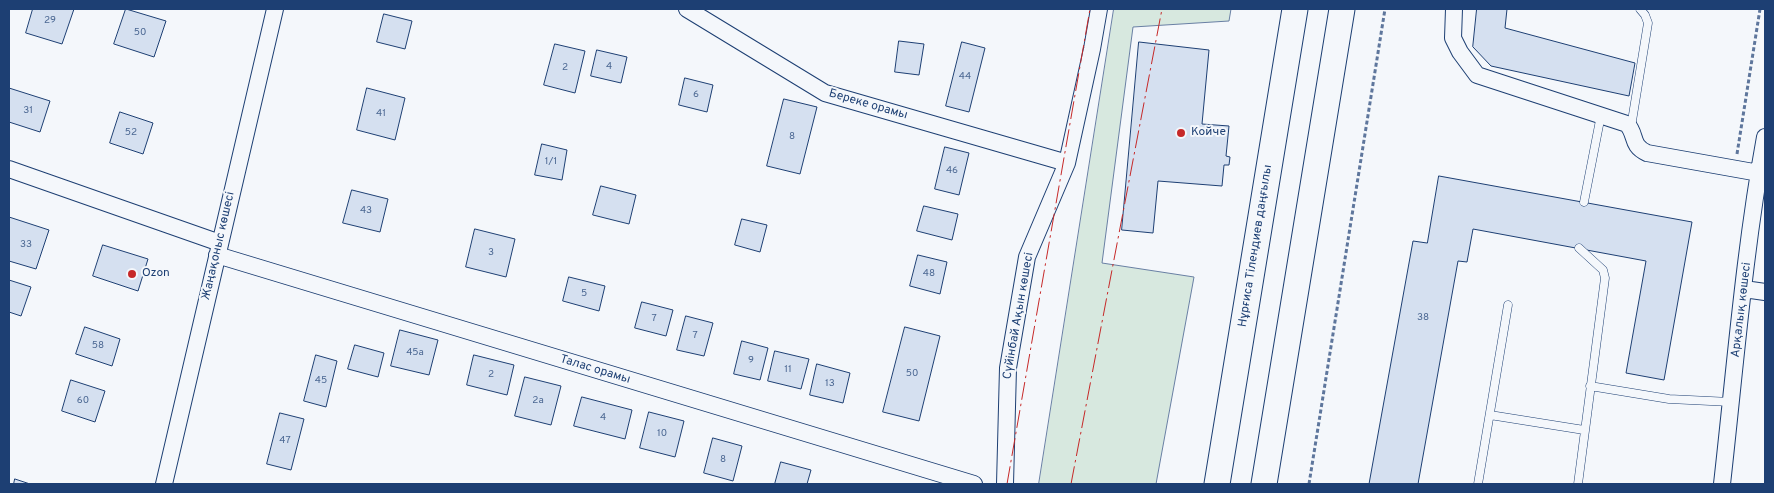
<!DOCTYPE html>
<html>
<head>
<meta charset="utf-8">
<style>
  body { margin:0 }
  #map { position:relative; width:1774px; height:493px; overflow:hidden; background:#f4f7fb; font-family:Overpass,sans-serif }
  canvas { display:block }
  .frame { position:absolute; inset:0; border:10px solid #1d3f73; pointer-events:none }
</style>
</head>
<body>
<div id="map">
<canvas width="1774" height="493"></canvas>
<div class="frame"></div>
</div>
<script>
const c = document.querySelector('canvas').getContext('2d');
c.lineJoin = 'round';
function fill(path, color) { c.fillStyle = color; c.fill(path, 'evenodd'); }
function trace(path, color, width, dash) { c.strokeStyle = color; c.lineWidth = width; c.lineCap = dash ? 'butt' : 'round'; c.setLineDash(dash || []); c.stroke(path); }
function label(font, color, halo, rows, align = 'center') {
  c.font = font + ' Overpass,sans-serif'; c.lineWidth = 4; c.setLineDash([]); c.textBaseline = 'middle'; c.strokeStyle = halo; c.fillStyle = color; for (const [text, x, y, turn = 0] of rows) {
    c.save(); c.translate(x, y); c.rotate((+turn || 0) * Math.PI / 180); c.textAlign = isNaN(turn) ? turn : align; if (halo) c.strokeText(text, 0, 0); c.fillText(text, 0, 0); c.restore();
  }
}
const green = new Path2D(`
  M 1114,9 L 1231,9 L 1229,21 L 1133,27 L 1102,263 L 1194,277 L 1156,484 L 1039,484 Z`);
const building = new Path2D(`
  M 33,9 L 74,9 L 62,44 L 26,33 Z
  M 126,9 L 166,21 L 154,57 L 114,44 Z
  M 1477,9 L 1507,9 L 1505,28 L 1635,63 L 1629,96 L 1491,66 L 1473,47 Z
  M 384,14 L 412,21 L 405,49 L 377,42 Z
  M 899,41 L 924,44 L 919,75 L 895,72 Z
  M 962,42 L 985,48 L 969,112 L 946,106 Z
  M 1139,42 L 1209,50 L 1202,124 L 1229,126 L 1226,156 L 1230,157 L 1229,165 L 1224,165 L 1222,186 L 1158,181 L 1153,233 L 1122,230 Z
  M 555,44 L 585,51 L 575,93 L 544,85 Z
  M 597,50 L 627,57 L 621,83 L 591,76 Z
  M 685,78 L 713,85 L 707,112 L 679,105 Z
  M 9,88 L 50,101 L 40,132 L 9,122 Z
  M 367,88 L 405,98 L 395,140 L 357,130 Z
  M 784,99 L 817,107 L 800,174 L 767,166 Z
  M 120,112 L 153,123 L 143,154 L 110,143 Z
  M 542,144 L 567,150 L 562,180 L 535,175 Z
  M 945,147 L 969,153 L 959,195 L 935,189 Z
  M 1439,176 L 1692,222 L 1664,380 L 1626,373 L 1646,261 L 1473,229 L 1467,262 L 1458,261 L 1418,484 L 1369,484 L 1413,241 L 1427,243 Z
  M 601,186 L 636,195 L 629,224 L 593,215 Z
  M 352,190 L 388,199 L 380,232 L 343,223 Z
  M 924,206 L 958,214 L 952,240 L 917,231 Z
  M 9,217 L 49,230 L 36,269 L 9,261 Z
  M 742,219 L 767,225 L 760,252 L 735,245 Z
  M 475,229 L 515,239 L 506,277 L 466,267 Z
  M 103,245 L 148,259 L 138,291 L 93,276 Z
  M 918,255 L 947,262 L 940,294 L 910,286 Z
  M 569,277 L 605,286 L 599,311 L 563,301 Z
  M 9,280 L 31,287 L 21,316 L 9,312 Z
  M 642,302 L 673,310 L 666,336 L 635,328 Z
  M 686,316 L 713,323 L 704,356 L 677,350 Z
  M 85,327 L 120,339 L 112,366 L 76,354 Z
  M 905,327 L 940,336 L 919,421 L 883,412 Z
  M 400,330 L 438,340 L 429,375 L 391,366 Z
  M 742,341 L 768,348 L 760,380 L 734,374 Z
  M 355,345 L 384,353 L 378,377 L 348,369 Z
  M 775,351 L 809,359 L 801,389 L 768,381 Z
  M 316,355 L 337,361 L 326,407 L 304,401 Z
  M 474,355 L 514,365 L 507,395 L 467,385 Z
  M 817,364 L 850,373 L 843,403 L 810,395 Z
  M 525,377 L 561,386 L 551,425 L 515,416 Z
  M 71,380 L 105,391 L 95,422 L 62,411 Z
  M 582,397 L 632,410 L 625,439 L 574,426 Z
  M 649,412 L 684,421 L 675,457 L 640,448 Z
  M 280,413 L 304,419 L 291,470 L 267,464 Z
  M 713,438 L 742,446 L 733,481 L 704,473 Z
  M 781,462 L 811,470 L 807,484 L 775,484 Z
  M 15,479 L 30,484 L 14,484 Z`);
const path = new Path2D(`
  M 1737,154 L 1760,9
  M 1309,484 L 1385,9`);
const service = new Path2D(`
  M 1631,127 L 1648,23 L 1645,15 L 1640,9
  M 1584,202 L 1601,115
  M 1590,386 L 1669,399 L 1731,402
  M 1490,415 L 1584,430
  M 1478,484 L 1508,305
  M 1578,484 L 1605,278 L 1603,270 L 1579,248`);
const minor = new Path2D(`
  M 687,9 L 825,93 L 1067,163
  M 1454,9 L 1453,38 L 1460,52 L 1477,75 L 1627,124 C 1637,135 1630,145 1647,153 L 1759,173
  M 9,169 L 220,243
  M 217,255 L 974,484
  M 1744,289 L 1765,292
  M 164,484 L 275,9
  M 1005,484 L 1008,368 L 1027,257 L 1067,163 L 1092,49 L 1099,9
  M 1722,484 C 1735,369 1744,252 1765,137`);
const primary = new Path2D(`
  M 1217,484 L 1295,9
  M 1264,484 L 1342,9`);
const power = new Path2D(`
  M 1007,484 L 1090,9
  M 1071,484 L 1162,9`);
const markers = [
  [1181,133,5,"#c62828"],
  [132,274,5,"#c62828"]
];
const numberNames = [
  ["29",50,21],
  ["50",140,33],
  ["4",609,67],
  ["2",565,68],
  ["44",965,77],
  ["6",696,95],
  ["31",28,111],
  ["41",381,114],
  ["52",131,133],
  ["8",792,137],
  ["1/1",551,162],
  ["46",952,171],
  ["43",366,211],
  ["33",26,245],
  ["3",491,253],
  ["48",929,274],
  ["5",584,294],
  ["38",1423,318],
  ["7",654,319],
  ["7",695,336],
  ["58",98,346],
  ["45а",415,353],
  ["9",751,361],
  ["11",788,370],
  ["50",912,374],
  ["2",491,375],
  ["45",321,381],
  ["13",830,384],
  ["60",83,401],
  ["2а",538,401],
  ["4",603,418],
  ["10",662,434],
  ["47",285,441],
  ["8",723,460]
];
const streetNames = [
  ["Береке орамы",868,105,16],
  ["Жаңақоныс көшесі",219,246,-77],
  ["Нұрғиса Тілендиев даңғылы",1256,246,-81],
  ["Арқалық көшесі",1742,310,-83],
  ["Сүйінбай Ақын көшесі",1019,316,-80],
  ["Талас орамы",595,370,17]
];
const poiNames = [
  ["Койче",1191,133],
  ["Ozon",142,274]
];
fill(green, '#d7e8df');
trace(green, '#687fa3', 1);
fill(building, '#d5e0f0');
trace(building, '#1d3f73', 1);
trace(service, '#1d3f73', 9);
trace(minor, '#1d3f73', 18);
trace(primary, '#1d3f73', 27);
trace(path, '#5e769c', 3, [4, 2.5]);
trace(service, '#f4f7fb', 8);
trace(minor, '#f4f7fb', 16);
trace(primary, '#f4f7fb', 25);
trace(power, '#c62828', 1, [18, 4, 2.5, 4]);
for (const [x, y, r, color] of markers) { const dot = new Path2D(); dot.arc(x, y, r, 0, 2 * Math.PI); c.fillStyle = color; c.fill(dot); trace(dot, '#f4f7fb', 2); }
label('10px', '#4b6792', null, numberNames);
label('12px', '#1d3f73', '#f4f7fb', streetNames);
label('12px', '#1d3f73', '#f4f7fb', poiNames, 'left');
</script>
</body>
</html>
